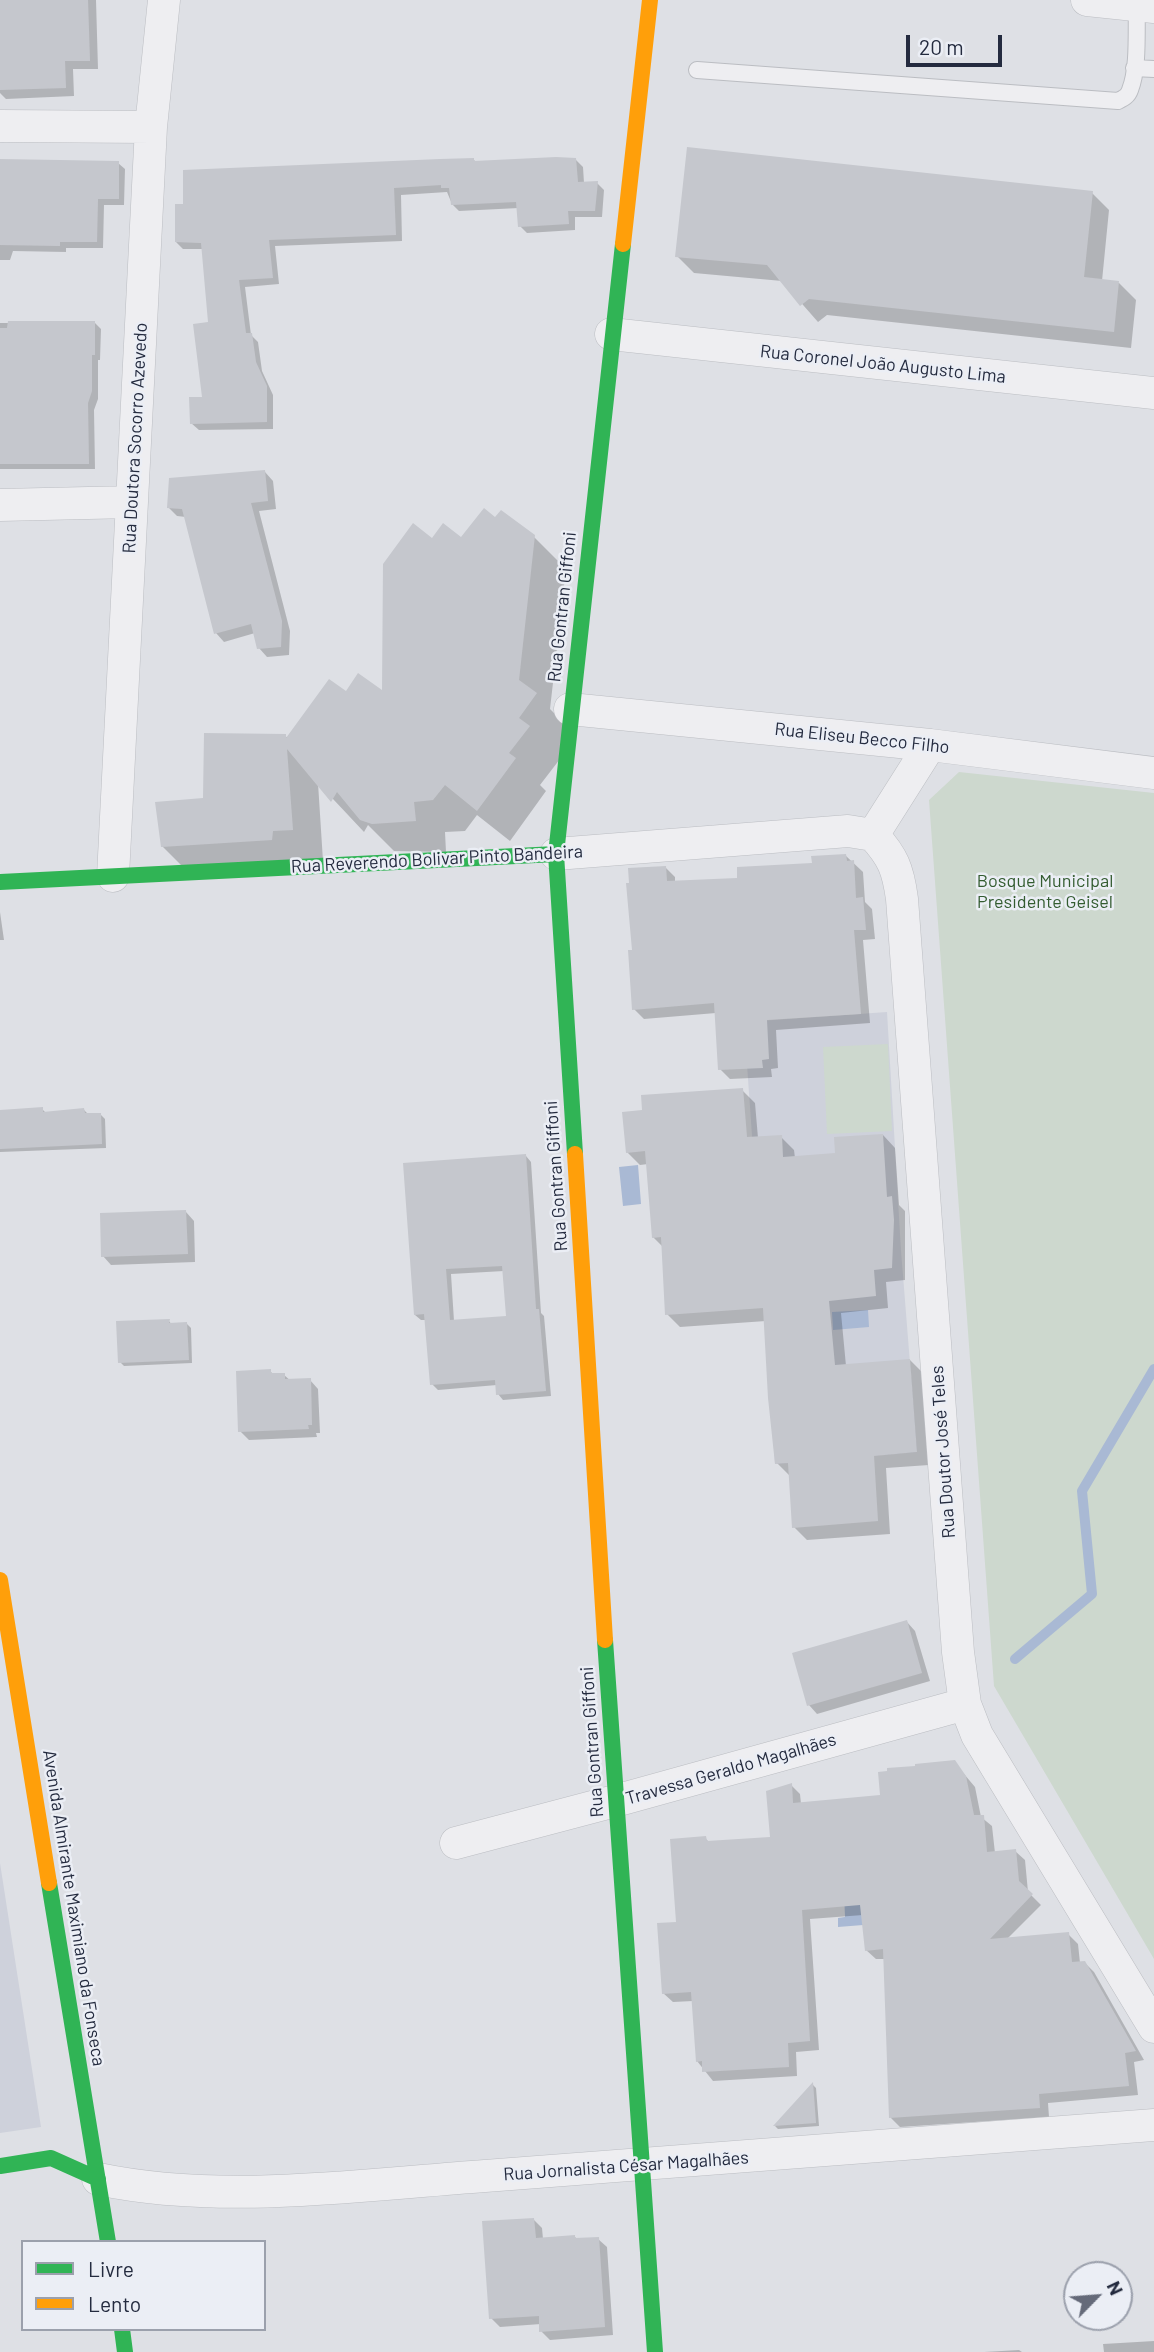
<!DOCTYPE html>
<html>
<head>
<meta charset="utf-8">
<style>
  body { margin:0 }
  #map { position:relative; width:1154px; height:2352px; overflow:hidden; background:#dee0e5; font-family:Barlow,sans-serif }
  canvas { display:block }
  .legend { position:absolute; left:21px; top:2240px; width:245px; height:91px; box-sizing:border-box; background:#ebeef5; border:2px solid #9ba0ac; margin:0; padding:9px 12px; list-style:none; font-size:21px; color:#242b3f }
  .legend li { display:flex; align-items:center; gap:14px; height:35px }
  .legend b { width:35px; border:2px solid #9ba0ac }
  .north { position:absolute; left:1063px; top:2261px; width:70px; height:70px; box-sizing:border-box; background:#ebeef5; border:2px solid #9ba0ac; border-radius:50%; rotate:65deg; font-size:19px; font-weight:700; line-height:28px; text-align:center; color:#242b3f }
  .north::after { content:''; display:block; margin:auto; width:24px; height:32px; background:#656a79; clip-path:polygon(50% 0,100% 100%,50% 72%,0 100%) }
  .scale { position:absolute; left:906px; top:35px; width:96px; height:32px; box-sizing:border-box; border:4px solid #242b3f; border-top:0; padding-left:9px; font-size:21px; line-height:24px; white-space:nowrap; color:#242b3f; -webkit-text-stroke:5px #ebeef5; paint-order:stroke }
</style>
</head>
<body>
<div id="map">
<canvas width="1154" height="2352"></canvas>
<ul class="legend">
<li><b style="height:9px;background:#30b455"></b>Livre</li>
<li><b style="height:9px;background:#ff9f0a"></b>Lento</li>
</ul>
<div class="north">N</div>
<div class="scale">20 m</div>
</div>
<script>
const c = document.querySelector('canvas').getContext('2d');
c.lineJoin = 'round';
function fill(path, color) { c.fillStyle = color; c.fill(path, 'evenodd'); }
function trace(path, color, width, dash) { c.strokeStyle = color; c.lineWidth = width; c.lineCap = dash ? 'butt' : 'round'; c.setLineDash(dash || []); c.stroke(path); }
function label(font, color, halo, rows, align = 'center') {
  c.font = font + ' Barlow,sans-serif'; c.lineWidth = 5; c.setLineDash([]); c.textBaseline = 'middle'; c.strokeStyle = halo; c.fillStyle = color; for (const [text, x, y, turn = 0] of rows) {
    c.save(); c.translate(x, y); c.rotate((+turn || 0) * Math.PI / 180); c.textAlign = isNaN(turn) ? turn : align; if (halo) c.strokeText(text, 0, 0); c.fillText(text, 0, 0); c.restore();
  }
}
const built = new Path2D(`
  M 887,1012 L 901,1250 L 917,1452 L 775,1464 L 744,1022 Z
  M 0,1863 L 41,2127 L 0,2133 Z`);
const green = new Path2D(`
  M 959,772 L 1154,793 L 1154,1959 L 994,1686 L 929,800 Z
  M 888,1044 L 892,1131 L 827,1134 L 823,1047 Z`);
const water = new Path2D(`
  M 638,1165 L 641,1204 L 623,1206 L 619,1167 Z
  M 868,1310 L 869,1327 L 833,1330 L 832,1312 Z
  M 861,1891 L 863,1925 L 838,1927 L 838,1918 L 845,1917 L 844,1893 Z`);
const shadow = new Path2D(`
  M 0,0 L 96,0 L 98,69 L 73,69 L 74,96 L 6,99 L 0,93 Z
  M 473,159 L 476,162 L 576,160 L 583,167 L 584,183 L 597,183 L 604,190 L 602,217 L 575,217 L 575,230 L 527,233 L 520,226 L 519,208 L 459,211 L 452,204 L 447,192 L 401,195 L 402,241 L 275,246 L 279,284 L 245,287 L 251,335 L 258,342 L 262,371 L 273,395 L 273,429 L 199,430 L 191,423 L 204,398 L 210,324 L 204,249 L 183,249 L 176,242 Z
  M 0,160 L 118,163 L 125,169 L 124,205 L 104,205 L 103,248 L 66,248 L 66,252 L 13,251 L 10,260 L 0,260 Z
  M 1092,193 L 1109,210 L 1102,281 L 1119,283 L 1136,300 L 1131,348 L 827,315 L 818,322 L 782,281 L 694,273 L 677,256 Z
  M 0,323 L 95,323 L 101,329 L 100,360 L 98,360 L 98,399 L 94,410 L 95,469 L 0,469 Z
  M 265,472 L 273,481 L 276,509 L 259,511 L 290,631 L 289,655 L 267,657 L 259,648 L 255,633 L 224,642 L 216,633 L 186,517 L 177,516 L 169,508 Z
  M 495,520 L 534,537 L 566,569 L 550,709 L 567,726 L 560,759 L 540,785 L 546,791 L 510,841 L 477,815 L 465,831 L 445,832 L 446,852 L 394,851 L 368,825 L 364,832 L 318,783 L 323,861 L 194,878 L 162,846 L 205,800 L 285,736 L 288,738 L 346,693 L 384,694 L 433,540 L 462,539 Z
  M 846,856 L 863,872 L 865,902 L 872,909 L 875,939 L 863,940 L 870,1023 L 776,1030 L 778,1068 L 771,1069 L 772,1077 L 730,1079 L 720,1069 L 716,1013 L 644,1019 L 634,1009 L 634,951 L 665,867 L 675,877 L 675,882 L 739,879 Z
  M 0,912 L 4,940 L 0,940 Z
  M 742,1090 L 755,1103 L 758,1138 L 781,1137 L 794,1150 L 795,1158 L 837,1155 L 883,1135 L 895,1148 L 899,1205 L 905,1211 L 905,1280 L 886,1282 L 888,1308 L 841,1313 L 846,1366 L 910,1360 L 923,1373 L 929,1465 L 886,1468 L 890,1534 L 807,1540 L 794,1527 L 790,1476 L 777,1463 L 766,1321 L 680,1327 L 667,1314 L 663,1247 L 653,1237 L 648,1164 L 640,1165 L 627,1152 L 644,1112 Z
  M 42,1109 L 46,1113 L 84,1110 L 89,1115 L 101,1115 L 105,1119 L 106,1148 L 0,1152 L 0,1112 Z
  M 526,1156 L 531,1162 L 541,1313 L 544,1316 L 551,1396 L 503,1400 L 498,1394 L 497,1385 L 438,1390 L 432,1384 L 427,1320 L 421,1320 L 415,1315 L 405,1165 ZM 504,1271 L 507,1317 L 454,1321 L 451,1274 Z
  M 186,1212 L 194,1221 L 195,1262 L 111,1265 L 103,1256 Z
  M 169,1321 L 172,1325 L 187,1324 L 191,1328 L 192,1363 L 124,1366 L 120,1362 Z
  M 270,1371 L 274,1375 L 284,1375 L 291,1381 L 310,1380 L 318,1389 L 320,1433 L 316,1433 L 317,1437 L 249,1440 L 240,1431 Z
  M 907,1622 L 915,1631 L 930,1681 L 817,1714 L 809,1705 Z
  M 954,1762 L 975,1787 L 981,1817 L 992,1826 L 995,1853 L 1015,1851 L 1025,1860 L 1028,1892 L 1041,1905 L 1007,1939 L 1068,1934 L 1078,1944 L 1080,1963 L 1084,1962 L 1094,1972 L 1144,2060 L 1134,2062 L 1138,2095 L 1048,2103 L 1049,2117 L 900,2127 L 891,2118 L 885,1959 L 876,1959 L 866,1950 L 863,1915 L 810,1919 L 819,2050 L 796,2052 L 797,2076 L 713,2081 L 697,2061 L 693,2001 L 673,2002 L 663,1993 L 678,1924 L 705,1838 L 710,1843 L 772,1838 L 791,1785 L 800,1794 L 801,1804 L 882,1797 Z
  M 813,2085 L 816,2088 L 819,2126 L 778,2129 L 775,2126 Z
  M 534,2220 L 542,2228 L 543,2239 L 575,2237 L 578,2240 L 598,2239 L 607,2247 L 613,2335 L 550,2340 L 541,2331 L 541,2324 L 500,2327 L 491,2318 Z
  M 1154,2341 L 1154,2352 L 1104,2352 L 1103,2344 Z
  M 1019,2350 L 1022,2352 L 984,2352 Z`);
const stream = new Path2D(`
  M 1015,1659 L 1092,1594 L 1082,1491 L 1154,1369`);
const building = new Path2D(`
  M 0,0 L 88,0 L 90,61 L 65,61 L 66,88 L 0,90 Z
  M 687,147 L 1093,191 L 1084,277 L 1119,281 L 1114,332 L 809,299 L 800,306 L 767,265 L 675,257 Z
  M 556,157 L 576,158 L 578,182 L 598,181 L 595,211 L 568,211 L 569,224 L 518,227 L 516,202 L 451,205 L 449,188 L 441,188 L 441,185 L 394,188 L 396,235 L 269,240 L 273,278 L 239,280 L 246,333 L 252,333 L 256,362 L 267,386 L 267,422 L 190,424 L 189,397 L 202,397 L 193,324 L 208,322 L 201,243 L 175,242 L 175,204 L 183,204 L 183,170 L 440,159 L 474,158 L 474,161 Z
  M 0,159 L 119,161 L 119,199 L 98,199 L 97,242 L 60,242 L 60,246 L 0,245 Z
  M 8,321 L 95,321 L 95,355 L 92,355 L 92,391 L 88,403 L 89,464 L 0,464 L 0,328 L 7,328 Z
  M 265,470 L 268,501 L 251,503 L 282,621 L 281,647 L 257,649 L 251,624 L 214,634 L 182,509 L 167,508 L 169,478 Z
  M 484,508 L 495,517 L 501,510 L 535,535 L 519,680 L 537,693 L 519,718 L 530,726 L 509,753 L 516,758 L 477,811 L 445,785 L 433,800 L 414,802 L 416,821 L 372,824 L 360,820 L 337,792 L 331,802 L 287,749 L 293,830 L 273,831 L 272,840 L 161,847 L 155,802 L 203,798 L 204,733 L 286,734 L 286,738 L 329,679 L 346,691 L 358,673 L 382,690 L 383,564 L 413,523 L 432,538 L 443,523 L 461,537 Z
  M 846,854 L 847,861 L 854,860 L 856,898 L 863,897 L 866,930 L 854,930 L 861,1014 L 767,1020 L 769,1059 L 762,1060 L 763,1068 L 718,1070 L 714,1003 L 632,1010 L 628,950 L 632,950 L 626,883 L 629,883 L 628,868 L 666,866 L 667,881 L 737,878 L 737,867 L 812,863 L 811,856 Z
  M 743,1088 L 747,1137 L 782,1135 L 783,1157 L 835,1153 L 834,1137 L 883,1134 L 887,1197 L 892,1196 L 894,1220 L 892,1268 L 874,1270 L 876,1296 L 829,1301 L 835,1365 L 910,1359 L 917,1452 L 874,1456 L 878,1521 L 792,1528 L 788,1463 L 775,1464 L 768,1398 L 763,1308 L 665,1315 L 661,1237 L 652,1238 L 645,1151 L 626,1153 L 622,1112 L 642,1110 L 641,1095 Z
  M 43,1107 L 43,1112 L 84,1108 L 85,1113 L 101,1113 L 102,1144 L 0,1149 L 0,1110 Z
  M 526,1154 L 536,1309 L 539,1309 L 546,1391 L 496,1395 L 495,1380 L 430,1385 L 424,1314 L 414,1315 L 403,1163 ZM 502,1266 L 506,1316 L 450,1320 L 446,1269 Z
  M 186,1210 L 188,1254 L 101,1257 L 100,1213 Z
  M 170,1319 L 169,1323 L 187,1322 L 189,1360 L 118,1363 L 116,1321 Z
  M 271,1369 L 271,1373 L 285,1373 L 285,1379 L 311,1378 L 312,1425 L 308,1425 L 309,1429 L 238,1432 L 236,1371 Z
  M 907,1620 L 922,1673 L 807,1706 L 792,1653 Z
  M 955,1760 L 966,1776 L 974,1815 L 984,1815 L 987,1852 L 1016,1849 L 1019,1881 L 1033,1894 L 990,1939 L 1069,1932 L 1072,1962 L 1085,1961 L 1136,2051 L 1125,2053 L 1129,2086 L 1039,2094 L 1040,2108 L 889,2118 L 883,1949 L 865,1951 L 860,1905 L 802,1910 L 810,2041 L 788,2043 L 789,2067 L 702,2072 L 702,2061 L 696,2062 L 691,1992 L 662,1994 L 657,1923 L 676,1922 L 670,1839 L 706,1836 L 707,1841 L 770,1837 L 766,1791 L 792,1783 L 793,1803 L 880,1795 L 878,1772 L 887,1771 L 887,1768 L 915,1766 L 915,1764 Z
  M 813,2082 L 816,2123 L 773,2126 Z
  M 534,2218 L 536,2238 L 575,2235 L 575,2238 L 599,2237 L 605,2327 L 539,2332 L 539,2316 L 489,2319 L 482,2221 Z`);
const lane = new Path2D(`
  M 1134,68 L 1154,69
  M 697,70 L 1118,101 C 1124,98 1128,96 1130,90 C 1139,67 1136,30 1137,5`);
const street = new Path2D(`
  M 1087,0 L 1154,7
  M 0,126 L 151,127
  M 611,334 L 1154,393
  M 0,505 L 132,502
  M 570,709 L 930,745 L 1154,773
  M 873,835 C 893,857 898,869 902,899 L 958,1652 L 965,1704 L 977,1735 L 1154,2027
  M 873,835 L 930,745
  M 556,854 L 848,831 L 873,835
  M 113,876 L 151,127 L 164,0
  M 456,1843 L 615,1801 L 965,1704
  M 98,2179 C 223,2205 358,2185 485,2176 C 708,2161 931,2143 1154,2125`);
const fast = new Path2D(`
  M 0,882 L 556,854
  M 575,1154 L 556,854 L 623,244
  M 605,1640 L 655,2352
  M 49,1883 L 108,2242
  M 0,2166 L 51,2158 L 98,2179
  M 122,2329 L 125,2352`);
const slow = new Path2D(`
  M 623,244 L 650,0
  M 575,1154 L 605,1640
  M 0,1580 L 49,1883`);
const streetNames = [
  ["Rua Coronel João Augusto Lima",883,364,6],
  ["Rua Doutora Socorro Azevedo",135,438,-87],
  ["Rua Gontran Giffoni",562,607,-84],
  ["Rua Eliseu Becco Filho",862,738,6],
  ["Rua Reverendo Bolivar Pinto Bandeira",437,859,-3],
  ["Rua Gontran Giffoni",556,1176,-94],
  ["Rua Doutor José Teles",943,1452,-94],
  ["Rua Gontran Giffoni",592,1742,-94],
  ["Travessa Geraldo Magalhães",731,1769,-16],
  ["Avenida Almirante Maximiano da Fonseca",74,1908,81],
  ["Rua Jornalista César Magalhães",626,2166,-4]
];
const parkNames = [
  ["Bosque Municipal",1045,881],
  ["Presidente Geisel",1045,902]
];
fill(built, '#ced1db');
fill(green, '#cdd8ce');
fill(water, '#a9b9d4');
fill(shadow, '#0003');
trace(stream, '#a9b9d4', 10);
fill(building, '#c5c7cd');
trace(lane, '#bbbdc2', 18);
trace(street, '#bbbdc2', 33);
trace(lane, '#eeeef1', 16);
trace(street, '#eeeef1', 32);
trace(fast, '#30b455', 16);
trace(slow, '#ff9f0a', 16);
label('18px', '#242b3f', '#ebeef5', streetNames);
label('18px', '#335c30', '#ebeef5', parkNames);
</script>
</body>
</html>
